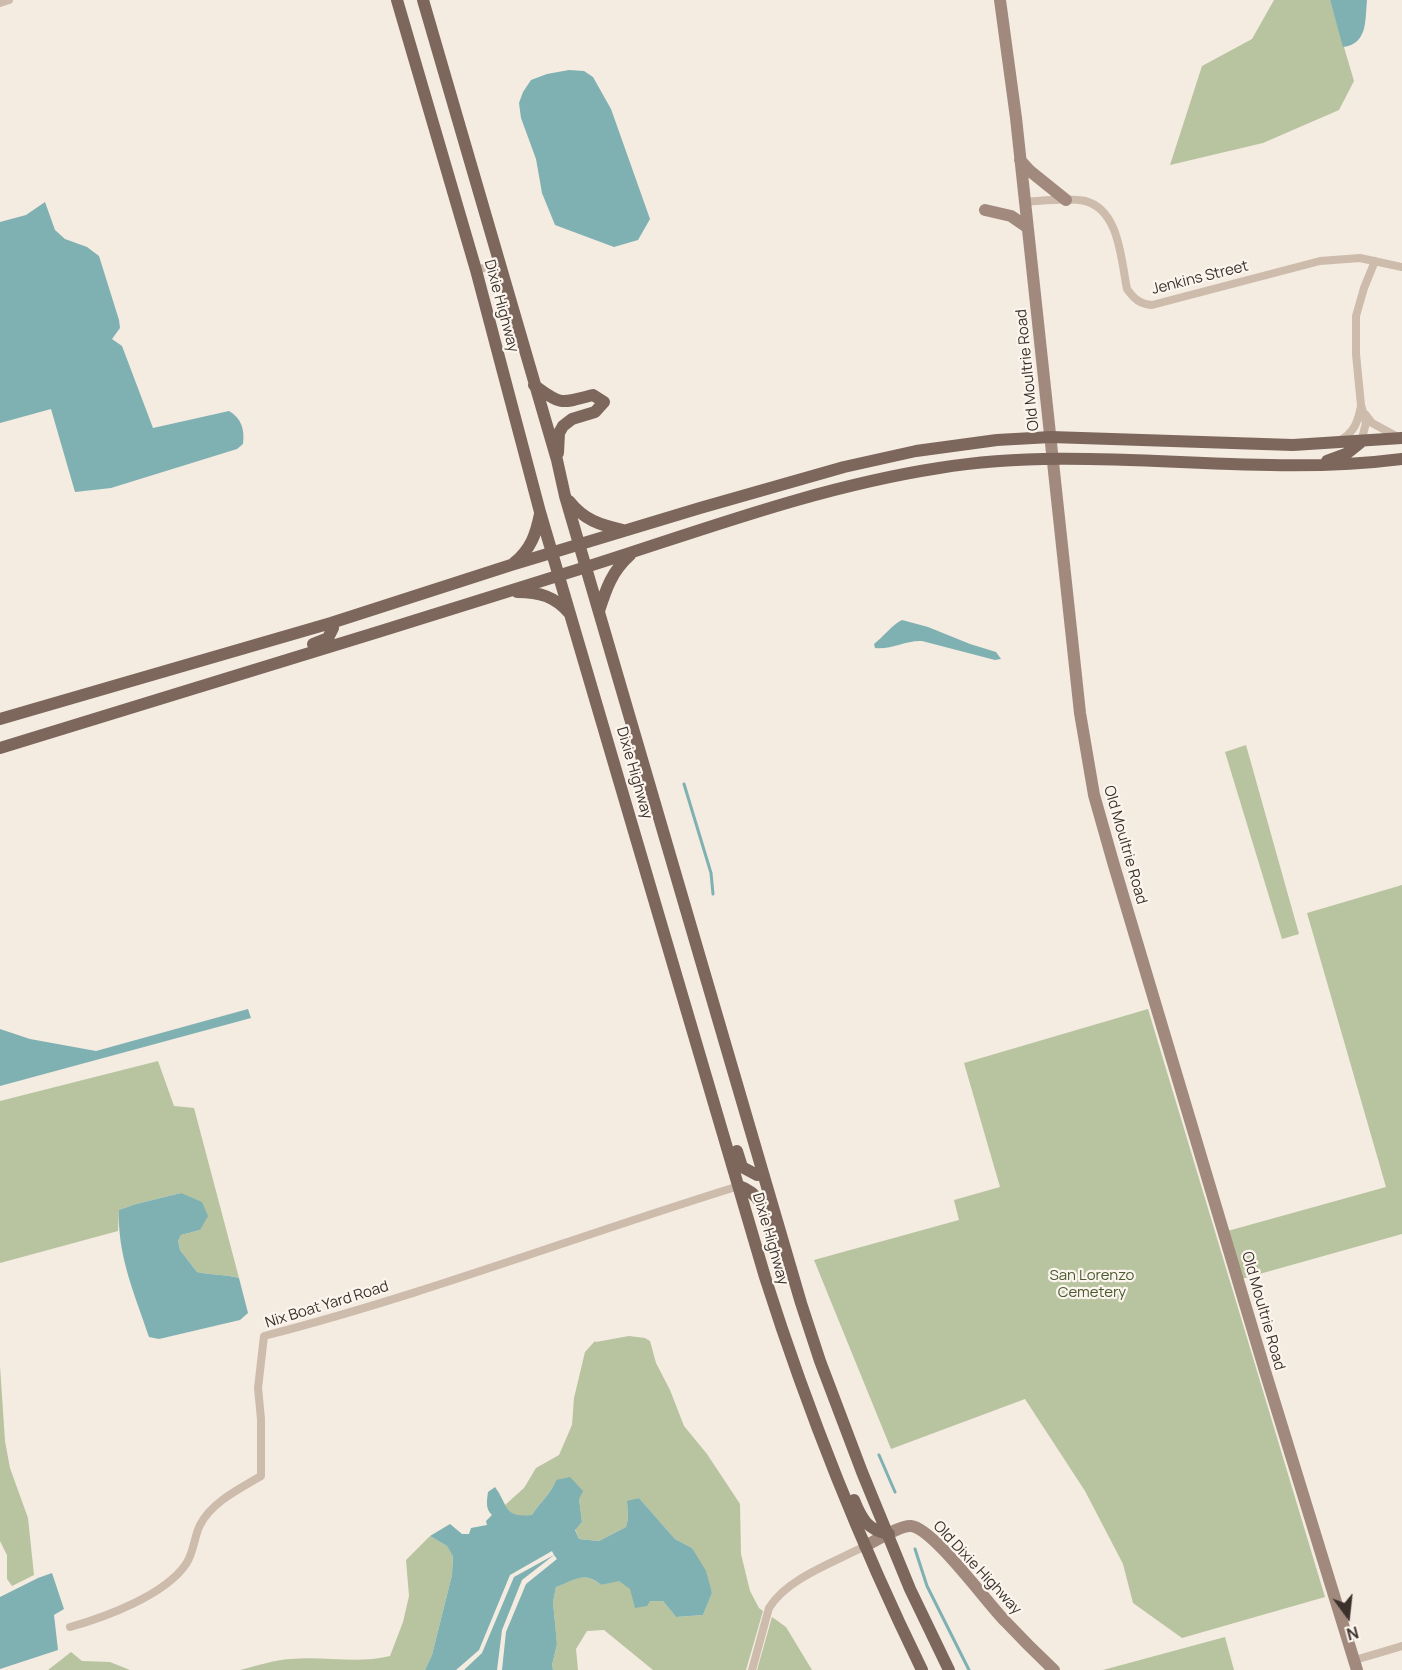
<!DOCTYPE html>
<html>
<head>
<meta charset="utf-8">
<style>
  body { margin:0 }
  #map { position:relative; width:1402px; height:1670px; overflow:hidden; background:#f4ebe1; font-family:Manrope,sans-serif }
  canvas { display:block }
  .north { position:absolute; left:1318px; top:1586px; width:60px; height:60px; -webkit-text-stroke:4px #fbf5ee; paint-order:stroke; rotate:165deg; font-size:16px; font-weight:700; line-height:24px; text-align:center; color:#3b302b }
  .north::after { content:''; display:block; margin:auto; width:21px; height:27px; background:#3b302b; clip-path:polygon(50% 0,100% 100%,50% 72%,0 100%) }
</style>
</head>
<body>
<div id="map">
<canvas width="1402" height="1670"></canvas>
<div class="north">N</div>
</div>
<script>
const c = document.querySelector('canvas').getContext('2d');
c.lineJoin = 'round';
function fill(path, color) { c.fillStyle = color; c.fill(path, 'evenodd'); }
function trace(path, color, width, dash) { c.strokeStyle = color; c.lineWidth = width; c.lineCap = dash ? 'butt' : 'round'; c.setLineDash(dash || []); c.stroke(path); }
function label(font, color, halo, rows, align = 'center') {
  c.font = font + ' Manrope,sans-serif'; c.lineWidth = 4.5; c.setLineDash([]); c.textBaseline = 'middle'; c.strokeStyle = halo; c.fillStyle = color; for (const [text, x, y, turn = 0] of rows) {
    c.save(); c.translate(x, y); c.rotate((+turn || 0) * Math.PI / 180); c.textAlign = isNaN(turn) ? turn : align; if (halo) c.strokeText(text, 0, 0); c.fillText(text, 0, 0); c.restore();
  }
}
const green = new Path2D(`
  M 1274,0 L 1330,0 L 1354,81 L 1339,110 L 1263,143 L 1170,165 L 1202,66 L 1252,39 Z
  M 1246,745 L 1299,934 L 1282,939 L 1225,752 Z
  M 1402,885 L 1402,1234 L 1238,1280 L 1224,1232 L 1386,1187 L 1307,913 Z
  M 1148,1009 L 1325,1597 L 1182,1638 L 1133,1603 L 1123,1564 L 1085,1491 L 1025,1399 L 891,1449 L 814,1260 L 959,1220 L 954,1200 L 1000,1187 L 964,1063 Z
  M 158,1061 L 174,1106 L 194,1108 L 239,1278 C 225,1274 211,1275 197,1272 L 180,1250 L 178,1241 L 181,1235 L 200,1230 L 181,1193 L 136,1204 L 119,1210 L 118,1231 L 0,1263 L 0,1101 Z
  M 629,1336 L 645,1338 L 650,1341 L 656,1363 L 670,1390 L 684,1426 L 707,1454 L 740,1504 L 741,1554 L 750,1591 L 759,1608 L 763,1611 L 746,1670 L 653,1670 L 604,1630 L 587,1631 L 576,1649 L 578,1670 L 553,1670 L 552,1665 L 557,1644 L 553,1602 L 556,1587 C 574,1581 583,1570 601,1585 L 619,1580 L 650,1601 L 663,1601 L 676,1617 L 703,1615 L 712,1593 L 692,1548 L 675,1539 L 639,1498 L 627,1502 L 628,1519 L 626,1527 L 599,1541 L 579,1539 L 575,1529 L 582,1522 L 579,1499 L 556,1480 C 551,1494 540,1502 532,1515 C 519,1517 511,1518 505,1505 L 524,1488 L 536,1468 L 559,1455 L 572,1425 L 574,1398 L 585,1352 L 595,1341 L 596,1342 Z
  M 0,1366 L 5,1441 L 10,1468 L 28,1518 L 34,1575 L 12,1586 L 7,1579 L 7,1555 L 0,1541 Z
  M 430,1536 L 447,1546 L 453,1555 L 452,1575 L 432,1655 L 425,1670 L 240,1670 C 256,1666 274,1660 291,1659 C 324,1656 358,1664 390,1656 L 403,1622 L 409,1596 L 406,1560 Z
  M 772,1617 L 786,1627 L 812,1670 L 757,1670 Z
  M 1225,1637 L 1234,1670 L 1103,1670 Z
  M 71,1652 L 82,1661 L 110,1662 L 130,1670 L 48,1670 Z`);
const water = new Path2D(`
  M 1330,0 L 1367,0 C 1365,20 1368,44 1343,47 Z
  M 569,70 L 584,71 L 593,77 L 611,109 L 650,219 L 638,240 L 614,247 L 555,225 L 542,193 L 536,159 L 521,118 L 519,103 L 523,92 L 531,80 L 547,74 Z
  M 45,202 L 55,230 L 65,239 L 87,247 L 99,256 L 119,320 L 120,328 L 112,339 L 122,346 L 153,428 L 229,411 C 241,418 245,429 243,444 L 237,449 L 111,488 L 75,492 L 51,409 L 0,423 L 0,222 L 26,215 Z
  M 902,620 L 928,627 L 970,644 L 996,652 L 1001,659 L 995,660 L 922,641 C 906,640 891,650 875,648 L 874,644 C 882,638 894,623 902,620 Z
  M 248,1009 L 251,1018 L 0,1086 L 0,1029 L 30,1039 L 96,1051 Z
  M 181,1193 L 202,1202 L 208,1216 L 200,1230 L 181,1235 L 178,1241 L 180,1250 L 197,1272 C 211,1275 224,1274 239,1278 L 248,1313 L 240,1320 L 159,1339 L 149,1337 C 135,1295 117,1255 119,1210 L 136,1204 Z
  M 570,1477 L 583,1491 L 579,1499 L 582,1522 L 575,1530 L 579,1539 L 599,1541 L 626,1527 L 628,1519 L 627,1501 L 639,1498 L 675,1539 L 692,1548 L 706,1571 L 712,1593 L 703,1615 L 676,1617 L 663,1601 L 650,1601 L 647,1606 L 635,1608 L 630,1589 L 619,1581 L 601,1585 C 584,1570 574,1581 556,1587 L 553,1602 L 557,1644 L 552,1665 L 553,1670 L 502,1670 L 506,1632 L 526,1584 L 557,1559 L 554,1555 L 522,1580 L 502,1630 L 497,1670 L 464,1670 L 482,1653 L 514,1577 L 554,1555 L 552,1551 L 510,1575 L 479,1650 L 456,1670 L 425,1670 L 432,1655 L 452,1575 L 453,1556 L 447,1546 L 430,1536 L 450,1524 L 462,1534 L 469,1534 L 471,1528 L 487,1525 L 486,1521 L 492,1515 C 485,1509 487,1500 488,1492 L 495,1487 C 509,1506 503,1518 532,1515 C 540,1502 551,1494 556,1480 Z
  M 52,1573 L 64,1609 L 54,1615 L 58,1650 L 0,1669 L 0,1597 L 38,1578 Z`);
const stream = new Path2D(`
  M 684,784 L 711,873 L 713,894
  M 879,1455 L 895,1492
  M 915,1549 L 927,1586 L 969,1670`);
const street = new Path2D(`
  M 0,3 L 9,0
  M 1024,202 C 1041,201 1069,197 1085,201 C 1120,210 1121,261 1127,289 C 1134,299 1140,304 1152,305 L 1320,261 L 1360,258 L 1402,267
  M 476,270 L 500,264
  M 1365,414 L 1372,423 L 1398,437
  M 1339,441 C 1354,433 1358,422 1361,406
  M 1361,442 L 1366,423 L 1361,405 L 1356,354 L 1356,316 L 1364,288 L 1375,261
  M 70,1627 C 106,1617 165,1595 186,1564 C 194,1552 194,1537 200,1525 C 212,1502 239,1489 261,1476 L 261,1419 L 258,1388 L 264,1336 C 424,1295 580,1235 739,1186
  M 1355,1660 L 1402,1646
  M 752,1670 L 769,1608 C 787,1578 835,1562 865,1546`);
const secondary = new Path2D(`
  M 1000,0 L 1016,118 L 1080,713 L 1094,795 L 1113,862 L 1265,1371 L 1357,1670
  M 1020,160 L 1030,171 L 1066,200
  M 985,210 L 1011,216 L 1027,227
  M 865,1546 C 876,1541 900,1525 911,1526 C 933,1528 987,1603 1005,1621 C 1021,1638 1037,1654 1054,1670`);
const primary = new Path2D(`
  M 397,0 L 476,270 L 540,512 L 765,1277 C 808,1412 860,1543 922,1670
  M 423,0 L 557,460 L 565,496 L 801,1303 L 820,1361 L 862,1472 L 910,1589 L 949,1670
  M 534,385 C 561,406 562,403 593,395 L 604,402 L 595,412 L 572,419 L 563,426 L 559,433 L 558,453
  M 1327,461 L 1346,454 L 1361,442
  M 569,501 C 584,520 600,525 623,530
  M 514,563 C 531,549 536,534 540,514
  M 517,592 C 539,592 555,596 570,614
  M 599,611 C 606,589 612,571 630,555
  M 313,644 L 328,638 L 333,628 L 331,623
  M 0,719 L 331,623 L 511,565 L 700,508 L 844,467 L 916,451 L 997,440 L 1051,437 L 1293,445 L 1402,438
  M 0,748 C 194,689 389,629 583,568 C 700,531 816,487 939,468 C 1093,443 1248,479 1402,459
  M 737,1151 L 742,1167 L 757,1175
  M 739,1186 C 762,1194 765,1212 772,1234
  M 854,1500 C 861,1518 868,1531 889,1534`);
const streetNames = [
  ["Jenkins Street",1200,278,-14],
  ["Dixie Highway",501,306,75],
  ["Old Moultrie Road",1028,370,-96],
  ["Dixie Highway",634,773,74],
  ["Old Moultrie Road",1125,845,74],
  ["Dixie Highway",770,1239,74],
  ["Nix Boat Yard Road",327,1305,-17],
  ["Old Moultrie Road",1263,1311,74],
  ["Old Dixie Highway",977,1568,47]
];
const parkNames = [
  ["San Lorenzo",1092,1276],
  ["Cemetery",1092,1293]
];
fill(green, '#b8c4a0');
fill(water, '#7fb0b2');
trace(stream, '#7fb0b2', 3);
trace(street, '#cdbbac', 8);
trace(secondary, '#a18a7d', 12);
trace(primary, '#7d675c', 12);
label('15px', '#3b302b', '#fbf5ee', streetNames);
label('15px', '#4a5a2e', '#fbf5ee', parkNames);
</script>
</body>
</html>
